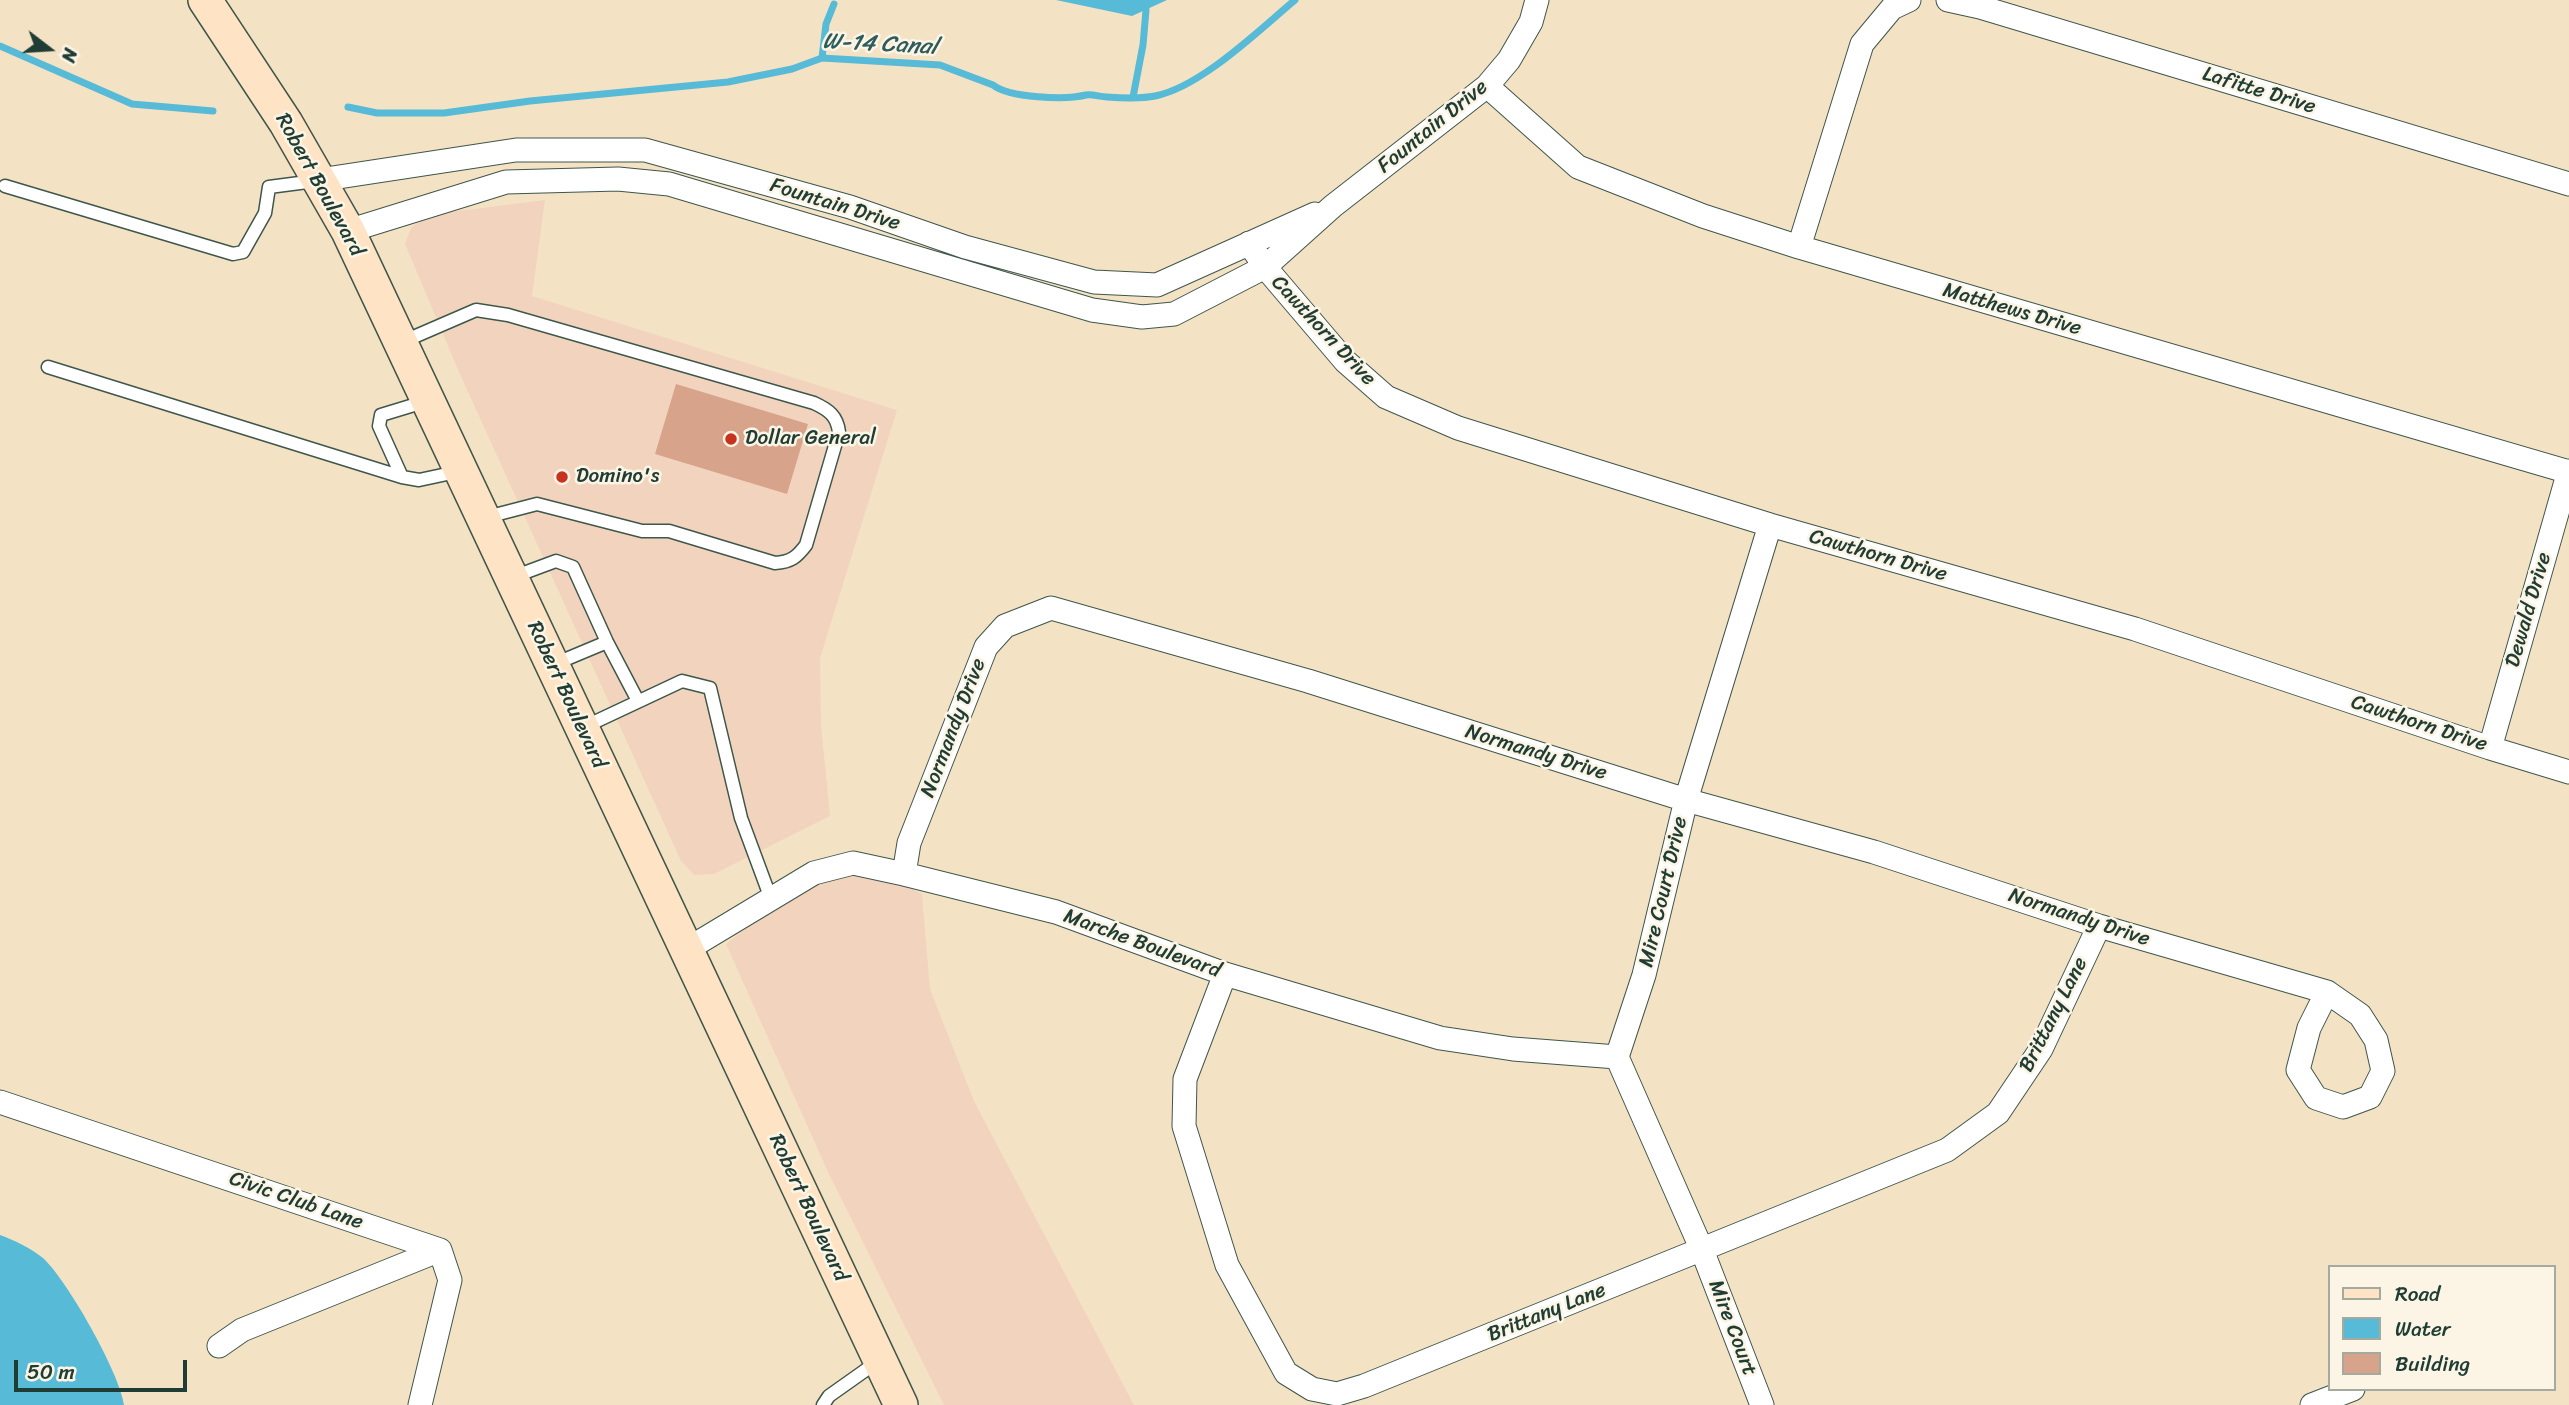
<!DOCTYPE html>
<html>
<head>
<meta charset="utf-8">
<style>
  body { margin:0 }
  #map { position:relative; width:2569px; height:1405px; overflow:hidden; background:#f4e2c5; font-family:Sriracha,sans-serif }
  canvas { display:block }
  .legend { position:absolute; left:2328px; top:1265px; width:228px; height:126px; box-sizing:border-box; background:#fcf5e5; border:2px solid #a4ab9e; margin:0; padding:9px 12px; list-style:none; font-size:21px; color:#1f3d34 }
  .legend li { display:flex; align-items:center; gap:14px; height:35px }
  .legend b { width:35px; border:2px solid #a4ab9e }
  .north { position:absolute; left:14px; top:14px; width:70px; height:70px; -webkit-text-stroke:5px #fcf5e5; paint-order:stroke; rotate:107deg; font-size:19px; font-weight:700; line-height:28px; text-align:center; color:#1f3d34 }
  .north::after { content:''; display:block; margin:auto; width:24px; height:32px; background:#1f3d34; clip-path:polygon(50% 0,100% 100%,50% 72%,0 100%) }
  .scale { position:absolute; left:14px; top:1360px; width:173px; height:32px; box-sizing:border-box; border:4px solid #1f3d34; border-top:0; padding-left:9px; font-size:21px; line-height:24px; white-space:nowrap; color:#1f3d34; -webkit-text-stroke:5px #fcf5e5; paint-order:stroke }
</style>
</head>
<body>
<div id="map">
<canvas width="2569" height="1405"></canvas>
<ul class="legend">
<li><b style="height:9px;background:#fee4c5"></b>Road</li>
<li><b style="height:19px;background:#57bad6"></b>Water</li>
<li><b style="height:19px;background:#d8a38b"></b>Building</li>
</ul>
<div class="north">N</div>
<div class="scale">50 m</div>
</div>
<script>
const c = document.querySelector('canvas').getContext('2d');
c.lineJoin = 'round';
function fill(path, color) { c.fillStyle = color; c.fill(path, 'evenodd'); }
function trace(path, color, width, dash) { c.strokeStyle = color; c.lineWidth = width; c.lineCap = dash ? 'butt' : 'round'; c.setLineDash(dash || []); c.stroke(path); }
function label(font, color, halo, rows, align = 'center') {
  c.font = font + ' Sriracha,sans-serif'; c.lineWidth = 5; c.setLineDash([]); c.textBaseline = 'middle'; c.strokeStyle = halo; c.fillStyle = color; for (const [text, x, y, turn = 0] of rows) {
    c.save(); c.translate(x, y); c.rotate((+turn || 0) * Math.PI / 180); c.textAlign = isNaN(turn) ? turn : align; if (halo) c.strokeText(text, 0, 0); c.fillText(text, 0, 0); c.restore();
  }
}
const built = new Path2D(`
  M 545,200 L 532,296 L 897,410 L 820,658 L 821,725 L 830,816 L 714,874 L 694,875 L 681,861 L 459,372 L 405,244 L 411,228 L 426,215 Z
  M 850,875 L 904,885 L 922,894 L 930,989 L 974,1101 L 1134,1405 L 944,1405 L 828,1172 L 726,944 L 760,917 L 816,884 Z`);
const water = new Path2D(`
  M 1056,0 L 1167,0 L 1132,16 Z
  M 0,1235 C 14,1240 32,1249 43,1258 C 67,1280 120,1373 124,1405 L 0,1405 Z`);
const stream = new Path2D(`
  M 0,46 L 132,104 L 213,111
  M 822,58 L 826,24 L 834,4
  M 1133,97 L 1143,45 L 1146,10
  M 348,107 L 377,113 L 444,113 L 530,101 L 728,82 L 792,69 L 822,58 L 940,65 L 993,85 C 1009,98 1066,100 1086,95 C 1093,94 1100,97 1107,97 C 1122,98 1141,99 1155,96 C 1201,87 1259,30 1295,0`);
const building = new Path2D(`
  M 676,384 L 808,424 L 787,494 L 655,454 Z`);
const service = new Path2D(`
  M 5,186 L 233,254 L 243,252 L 265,213 L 269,187 L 315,181
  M 402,342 L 476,310 L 508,315 L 814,403 C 829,410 837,416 839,432 L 806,545 C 797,557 791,562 775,563 L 669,531 L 642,531 L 537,504 L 483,518
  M 48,367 L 402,477 L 419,480 L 461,471
  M 402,477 L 379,426 L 381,415 L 427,401
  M 513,577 L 556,561 L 573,567 L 607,642 L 638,701
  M 552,665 L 607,642
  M 584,727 L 682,681 L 710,688 L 741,818 L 771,899
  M 823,1405 L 829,1396 L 877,1362`);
const minor = new Path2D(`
  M 1948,0 L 1980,7 L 2569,184
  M 1487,86 L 1578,167 L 1703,216 L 1799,247 L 2569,472
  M 319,180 L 516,150 L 645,150 L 850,207 L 965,247 L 1094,282 L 1157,285 L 1315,214
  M 348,231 L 506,182 L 618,179 L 669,184 L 1092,310 L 1142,317 L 1174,314 L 1265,267 L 1333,206 L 1487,86 L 1509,60 L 1531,22 L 1537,0
  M 1249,243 L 1265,267 L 1345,361 L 1386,397 L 1458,428 L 1770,525 L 2135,629 L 2490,748 L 2569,772
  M 1799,247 L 1862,44 L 1892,8 L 1909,0
  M 2490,748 L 2569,471
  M 904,874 L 909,843 L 986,647 L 1005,626 L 1051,608 L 1308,681 L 1686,800 L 1874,852 L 2099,926 L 2327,992 L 2360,1015 L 2376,1040 L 2383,1071 L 2370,1097 L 2343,1107 L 2316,1098 L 2298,1070 L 2309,1028 L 2327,992
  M 686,950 L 814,873 L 853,863 L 904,874 L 1056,912 L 1225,974 L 1440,1038 L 1513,1049 L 1617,1057
  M 1225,974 L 1185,1079 L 1184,1126 L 1227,1265 L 1286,1373 L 1312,1389 L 1337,1394 L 1364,1386 L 1947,1150 L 1998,1113 L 2041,1049 L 2099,926
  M 0,1102 L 440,1250 L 450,1280 L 420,1405
  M 219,1346 L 242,1330 L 440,1250
  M 1762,1405 L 1702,1250 L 1617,1057 L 1644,975 L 1686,800 L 1770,525
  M 2312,1405 L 2353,1389`);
const secondary = new Path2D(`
  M 205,0 L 286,123 L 348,231 L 901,1405`);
const markers = [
  [731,439,7,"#c8321e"],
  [562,477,7,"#c8321e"]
];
const streetNames = [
  ["Lafitte Drive",2259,91,17],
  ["Fountain Drive",1433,127,-39],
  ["Robert Boulevard",319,185,61],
  ["Fountain Drive",835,205,17],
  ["Matthews Drive",2012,310,16],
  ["Cawthorn Drive",1323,331,47],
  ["Cawthorn Drive",1878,556,16],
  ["Dewald Drive",2529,610,-74],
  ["Robert Boulevard",566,695,65],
  ["Cawthorn Drive",2419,724,18],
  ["Normandy Drive",954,728,-69],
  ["Normandy Drive",1536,753,17],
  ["Mire Court Drive",1664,892,-77],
  ["Normandy Drive",2079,918,18],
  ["Marche Boulevard",1142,944,20],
  ["Brittany Lane",2054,1015,-63],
  ["Civic Club Lane",296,1201,19],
  ["Robert Boulevard",808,1208,65],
  ["Brittany Lane",1547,1313,-22],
  ["Mire Court",1732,1328,69]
];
const poiNames = [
  ["Dollar General",745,439],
  ["Domino's",576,477]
];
const waterNames = [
  ["W-14 Canal",880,45,3]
];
fill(built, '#f2d4be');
fill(water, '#57bad6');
trace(stream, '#57bad6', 7);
fill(building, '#d8a38b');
trace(service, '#3f564a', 15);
trace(minor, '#3f564a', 25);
trace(secondary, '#3f564a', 36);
trace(service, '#fff', 12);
trace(minor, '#fff', 23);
trace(secondary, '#fee4c5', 33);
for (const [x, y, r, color] of markers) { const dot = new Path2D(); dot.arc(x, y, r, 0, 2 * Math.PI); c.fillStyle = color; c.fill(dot); trace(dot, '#fcf5e5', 2.5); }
label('21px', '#1f3d34', '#fcf5e5', streetNames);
label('21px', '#1f3d34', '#fcf5e5', poiNames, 'left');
label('italic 23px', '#2d5c5c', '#fcf5e5', waterNames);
</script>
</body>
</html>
